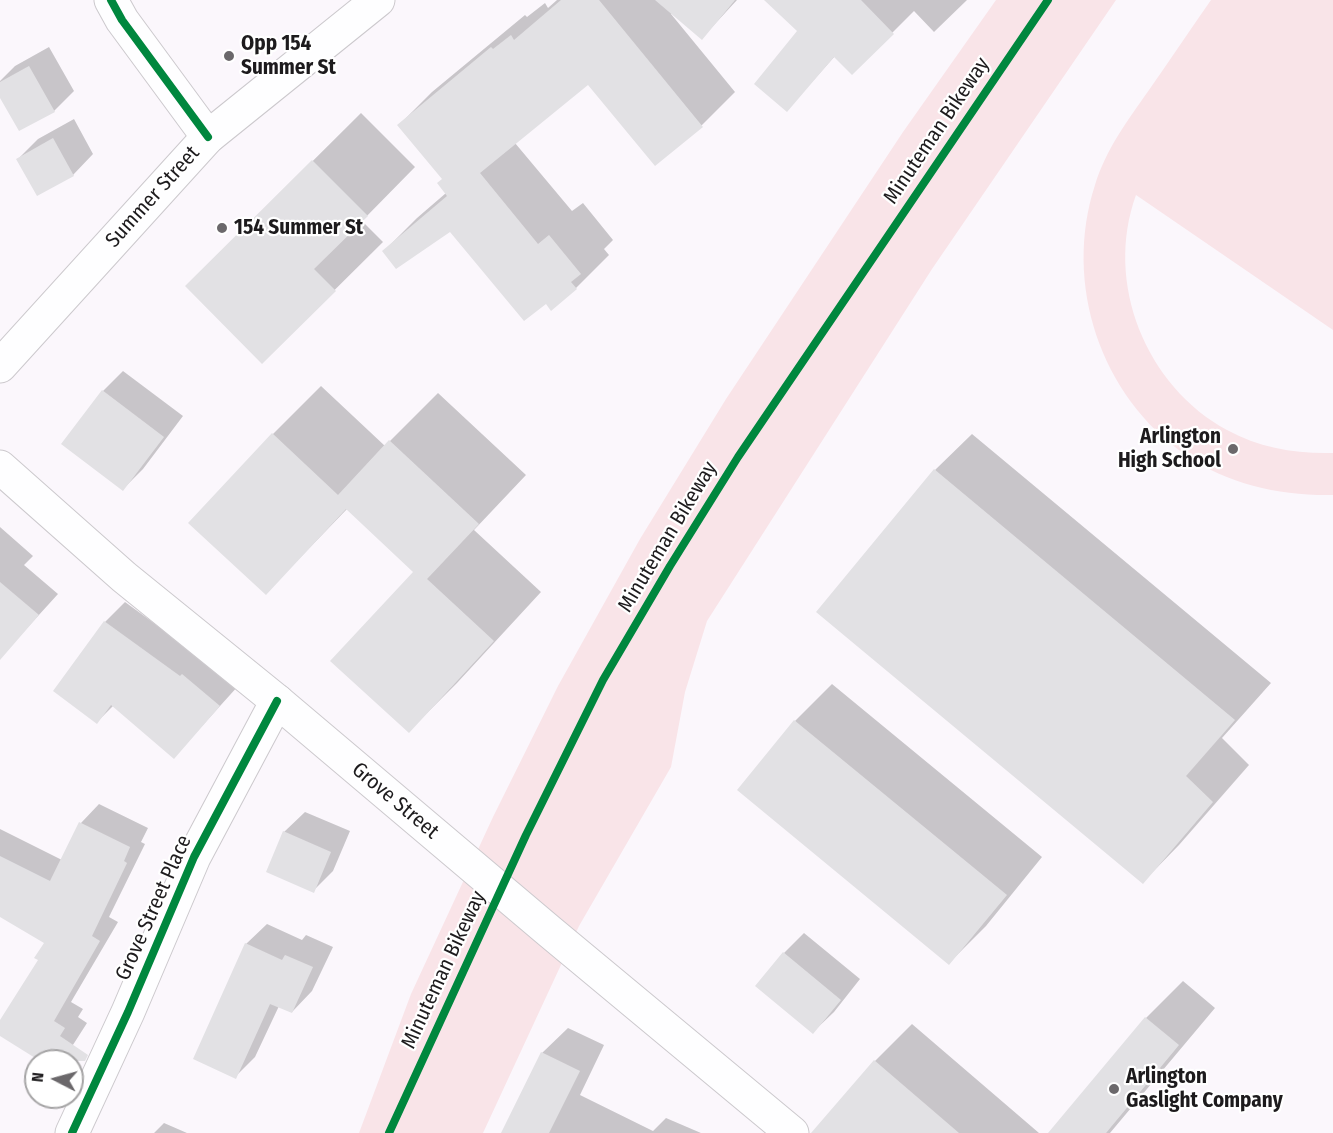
<!DOCTYPE html>
<html>
<head>
<meta charset="utf-8">
<style>
  body { margin:0 }
  #map { position:relative; width:1333px; height:1133px; overflow:hidden; background:#fbf7fc; font-family:"Fira Sans Condensed",sans-serif }
  canvas { display:block }
  .north { position:absolute; left:24px; top:1049px; width:60px; height:60px; box-sizing:border-box; background:#fff; border:2px solid #a5a4a5; border-radius:50%; rotate:276deg; font-size:16px; font-weight:700; line-height:24px; text-align:center; color:#1d1b1d }
  .north::after { content:''; display:block; margin:auto; width:21px; height:27px; background:#6b686b; clip-path:polygon(50% 0,100% 100%,50% 72%,0 100%) }
</style>
</head>
<body>
<div id="map">
<canvas width="1333" height="1133"></canvas>
<div class="north">N</div>
</div>
<script>
const c = document.querySelector('canvas').getContext('2d');
c.lineJoin = 'round';
function fill(path, color) { c.fillStyle = color; c.fill(path, 'evenodd'); }
function trace(path, color, width, dash) { c.strokeStyle = color; c.lineWidth = width; c.lineCap = dash ? 'butt' : 'round'; c.setLineDash(dash || []); c.stroke(path); }
function label(font, color, halo, rows, align = 'center') {
  c.font = font + ' "Fira Sans Condensed",sans-serif'; c.lineWidth = 4.5; c.setLineDash([]); c.textBaseline = 'middle'; c.strokeStyle = halo; c.fillStyle = color; for (const [text, x, y, turn = 0] of rows) {
    c.save(); c.translate(x, y); c.rotate((+turn || 0) * Math.PI / 180); c.textAlign = isNaN(turn) ? turn : align; if (halo) c.strokeText(text, 0, 0); c.fillText(text, 0, 0); c.restore();
  }
}
const green = new Path2D(`
  M 996,0 L 1116,0 L 932,269 L 707,621 L 685,692 L 671,767 L 579,926 L 483,1133 L 359,1133 L 411,994 L 493,817 L 558,686 L 640,539 L 726,399 L 903,132 Z
  M 1211,0 L 1333,0 L 1333,330 L 1136,195 C 1104,283 1146,386 1227,430 C 1260,448 1296,454 1333,453 L 1333,495 C 1281,496 1229,485 1186,455 C 1100,396 1063,283 1095,185 C 1106,149 1128,120 1149,90 C 1170,60 1190,30 1211,0 Z`);
const shadow = new Path2D(`
  M 557,0 L 737,0 L 702,38 L 672,13 L 671,14 L 735,92 L 702,125 L 656,164 L 588,83 L 515,143 L 572,211 L 583,203 L 613,240 L 604,249 L 609,255 L 576,288 L 546,301 L 451,230 L 384,251 L 417,218 L 446,193 L 444,179 L 399,125 L 432,92 L 525,15 L 527,17 L 545,3 L 548,8 Z
  M 766,0 L 967,0 L 934,32 L 914,11 L 852,73 L 835,56 L 787,110 L 799,31 Z
  M 49,47 L 74,91 L 54,111 L 0,95 L 0,81 L 15,66 Z
  M 361,113 L 415,167 L 362,221 L 383,242 L 262,362 L 187,286 Z
  M 74,119 L 93,154 L 73,175 L 38,194 L 18,159 L 38,139 Z
  M 123,371 L 183,416 L 143,469 L 123,489 L 63,443 L 103,391 Z
  M 321,386 L 385,446 L 438,393 L 526,475 L 474,530 L 541,592 L 457,683 L 409,731 L 415,572 L 347,509 L 266,593 L 273,434 Z
  M 972,434 L 1271,683 L 1222,738 L 1249,765 L 1179,845 L 1143,882 L 935,470 Z
  M 0,527 L 33,556 L 24,565 L 58,594 L 8,649 L 0,643 Z
  M 125,602 L 239,685 L 174,757 L 114,705 L 97,722 L 105,622 Z
  M 832,684 L 1042,857 L 986,926 L 949,963 L 795,721 Z
  M 99,804 L 148,828 L 141,842 L 145,844 L 109,917 L 118,922 L 71,1002 L 83,1009 L 78,1017 L 87,1023 L 71,1048 L 59,1061 L 43,1061 L 0,1034 L 0,1023 L 41,959 L 46,942 L 0,898 L 0,829 L 62,860 L 81,823 Z
  M 305,812 L 350,831 L 333,871 L 313,891 L 284,832 Z
  M 267,924 L 302,940 L 306,935 L 333,947 L 312,991 L 292,1012 L 279,1006 L 255,1057 L 235,1077 L 246,944 Z
  M 804,933 L 860,979 L 834,1012 L 813,1032 L 784,953 Z
  M 1183,981 L 1215,1008 L 1110,1133 L 1050,1133 L 1146,1018 Z
  M 912,1024 L 1039,1133 L 840,1133 L 875,1061 Z
  M 568,1028 L 604,1045 L 580,1095 L 653,1131 L 666,1118 L 701,1133 L 503,1133 L 542,1053 Z
  M 164,1123 L 187,1133 L 154,1133 Z`);
const building = new Path2D(`
  M 561,0 L 599,0 L 703,127 L 655,166 L 588,85 L 480,173 L 538,244 L 549,235 L 581,274 L 571,282 L 577,289 L 551,311 L 546,304 L 524,321 L 450,232 L 396,269 L 382,251 L 447,196 L 437,183 L 442,179 L 397,125 L 491,47 L 493,49 L 511,35 L 514,40 Z
  M 655,0 L 735,0 L 702,40 Z
  M 764,0 L 861,0 L 894,34 L 852,75 L 834,57 L 787,112 L 754,84 L 797,31 Z
  M 29,66 L 55,112 L 19,131 L 0,98 L 0,82 Z
  M 53,138 L 74,176 L 37,196 L 16,159 Z
  M 312,160 L 368,216 L 314,269 L 336,291 L 262,364 L 185,286 Z
  M 102,390 L 164,437 L 123,491 L 61,444 Z
  M 272,433 L 338,495 L 389,440 L 479,524 L 427,579 L 494,641 L 409,733 L 330,661 L 413,572 L 346,509 L 266,595 L 188,523 Z
  M 934,469 L 1235,720 L 1186,776 L 1213,802 L 1143,884 L 816,612 Z
  M 0,582 L 39,615 L 0,660 Z
  M 104,621 L 180,676 L 182,674 L 220,706 L 174,759 L 111,705 L 97,724 L 53,691 Z
  M 794,720 L 1007,895 L 949,965 L 737,790 Z
  M 79,822 L 130,847 L 124,861 L 127,863 L 92,936 L 100,941 L 54,1021 L 65,1028 L 60,1036 L 88,1055 L 85,1061 L 40,1061 L 0,1036 L 0,1020 L 38,960 L 34,958 L 44,943 L 0,917 L 0,856 L 50,881 Z
  M 283,831 L 331,852 L 314,893 L 266,872 Z
  M 245,943 L 282,960 L 285,955 L 313,967 L 292,1013 L 270,1004 L 236,1079 L 193,1059 Z
  M 783,952 L 841,1000 L 813,1034 L 755,986 Z
  M 1145,1017 L 1179,1045 L 1106,1133 L 1048,1133 Z
  M 541,1052 L 580,1071 L 549,1133 L 501,1133 Z
  M 874,1060 L 959,1133 L 811,1133 Z`);
const minor = new Path2D(`
  M 111,0 L 122,20 L 208,137
  M 72,1133 L 128,1012 L 194,857 L 277,701`);
const secondary = new Path2D(`
  M 0,366 L 208,137 L 378,0
  M 0,467 L 124,577 L 277,701 L 549,931 L 792,1133`);
const cycleway = new Path2D(`
  M 111,0 L 122,20 L 208,137
  M 72,1133 L 128,1012 L 194,857 L 277,701
  M 389,1133 L 526,835 L 603,680 L 670,566 L 738,457 L 1048,0`);
const markers = [
  [229,56,6,"#6b686b"],
  [222,228,6,"#6b686b"],
  [1233,449,6,"#6b686b"],
  [1114,1089,6,"#6b686b"]
];
const poiNames = [
  ["Opp 154",241,44],
  ["Summer St",241,68],
  ["154 Summer St",234,228],
  ["Arlington",1221,437,"right"],
  ["High School",1221,461,"right"],
  ["Arlington",1126,1077],
  ["Gaslight Company",1126,1101]
];
const streetNames = [
  ["Minuteman Bikeway",937,131,-56],
  ["Summer Street",153,197,-48],
  ["Minuteman Bikeway",668,537,-59],
  ["Grove Street",395,801,40],
  ["Grove Street Place",154,908,-66],
  ["Minuteman Bikeway",444,970,-65]
];
fill(green, '#f9e4e8');
fill(shadow, '#0003');
fill(building, '#e2e1e4');
trace(minor, '#ccc9cd', 35);
trace(secondary, '#ccc9cd', 35);
trace(minor, '#fefeff', 33);
trace(secondary, '#fefeff', 33);
trace(cycleway, '#00873e', 8);
for (const [x, y, r, color] of markers) { const dot = new Path2D(); dot.arc(x, y, r, 0, 2 * Math.PI); c.fillStyle = color; c.fill(dot); trace(dot, '#fff', 2); }
label('bold 21px', '#1d1b1d', '#fff', poiNames, 'left');
label('21px', '#1d1b1d', '#fff', streetNames);
</script>
</body>
</html>
